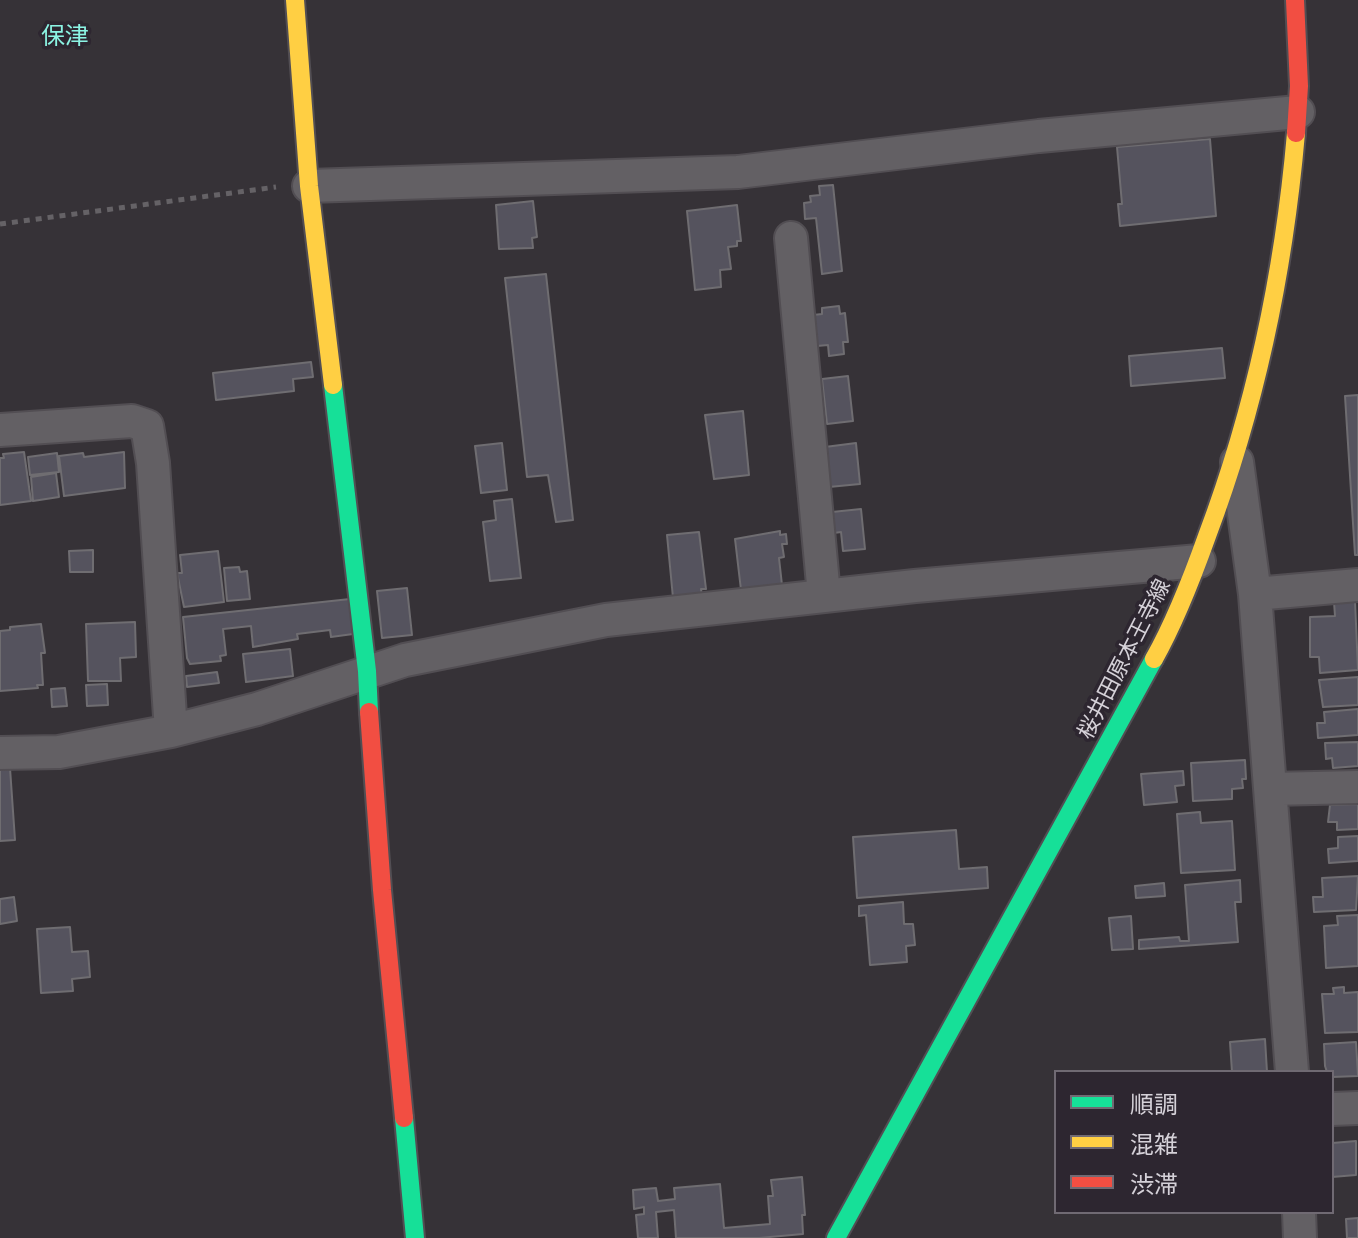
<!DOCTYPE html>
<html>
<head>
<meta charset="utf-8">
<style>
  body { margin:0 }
  #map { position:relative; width:1358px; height:1238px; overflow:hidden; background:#363237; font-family:Commissioner,"Noto Sans JP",sans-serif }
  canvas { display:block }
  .legend { position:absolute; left:1054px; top:1070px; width:280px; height:144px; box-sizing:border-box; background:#2d2630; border:2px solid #706a73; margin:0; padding:10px 14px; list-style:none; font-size:24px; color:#d5d1d8 }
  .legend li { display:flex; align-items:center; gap:16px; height:40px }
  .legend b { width:40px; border:2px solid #706a73 }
</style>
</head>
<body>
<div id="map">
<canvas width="1358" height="1238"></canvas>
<ul class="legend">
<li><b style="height:10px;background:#16e098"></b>順調</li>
<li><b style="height:10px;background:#ffcf43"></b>混雑</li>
<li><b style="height:10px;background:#f24e42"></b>渋滞</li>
</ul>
</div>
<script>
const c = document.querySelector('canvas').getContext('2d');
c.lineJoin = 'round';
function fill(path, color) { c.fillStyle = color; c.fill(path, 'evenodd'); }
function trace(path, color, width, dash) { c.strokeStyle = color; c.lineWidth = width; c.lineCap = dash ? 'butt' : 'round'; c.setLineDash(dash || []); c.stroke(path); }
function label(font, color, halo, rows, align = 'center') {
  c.font = font + ' Commissioner,"Noto Sans JP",sans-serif'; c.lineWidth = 7; c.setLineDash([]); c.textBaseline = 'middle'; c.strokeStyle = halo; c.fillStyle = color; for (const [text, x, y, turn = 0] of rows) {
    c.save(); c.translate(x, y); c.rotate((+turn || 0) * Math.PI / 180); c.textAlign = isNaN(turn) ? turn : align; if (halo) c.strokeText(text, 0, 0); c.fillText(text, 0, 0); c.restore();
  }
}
const building = new Path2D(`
  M 1210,139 L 1216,216 L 1120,226 L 1118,204 L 1122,204 L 1117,147 Z
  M 833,185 L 842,271 L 822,274 L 816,218 L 805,219 L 804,203 L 811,202 L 810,196 L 820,195 L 819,186 Z
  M 533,201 L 537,237 L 532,238 L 533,248 L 499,249 L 496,205 Z
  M 737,205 L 741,241 L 737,241 L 737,246 L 728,247 L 731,269 L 720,270 L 721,287 L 695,290 L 687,211 Z
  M 546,274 L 573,520 L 556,522 L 548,475 L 527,477 L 505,278 Z
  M 839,306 L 840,314 L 845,313 L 848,342 L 843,342 L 844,354 L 829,356 L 828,345 L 817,346 L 813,315 L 822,314 L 822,308 Z
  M 1222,348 L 1225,378 L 1131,386 L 1129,356 Z
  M 311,362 L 313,377 L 293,379 L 294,391 L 216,400 L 213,373 Z
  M 848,376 L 853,421 L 827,424 L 822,379 Z
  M 1358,395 L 1358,555 L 1355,555 L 1345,396 Z
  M 743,411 L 749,475 L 714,479 L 705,415 Z
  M 502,443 L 507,490 L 481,493 L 475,446 Z
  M 856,443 L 860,484 L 829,487 L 825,447 Z
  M 24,452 L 31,501 L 0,505 L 0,458 L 4,458 L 3,454 Z
  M 124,452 L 125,488 L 64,496 L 59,456 L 83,453 L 84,457 Z
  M 57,453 L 59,472 L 30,475 L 28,457 Z
  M 56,473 L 59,497 L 33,501 L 31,477 Z
  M 512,499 L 521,578 L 490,581 L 483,522 L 496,520 L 494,501 Z
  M 861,509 L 865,549 L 843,551 L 841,532 L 834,533 L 832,512 Z
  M 780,531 L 780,535 L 786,534 L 787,544 L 782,544 L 784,557 L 779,558 L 782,585 L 741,590 L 735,539 Z
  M 699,532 L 706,589 L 701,589 L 702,595 L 673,598 L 667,535 Z
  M 93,550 L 93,572 L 70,572 L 69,551 Z
  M 218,551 L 224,602 L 184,607 L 177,573 L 182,573 L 180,555 Z
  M 239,567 L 240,572 L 247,571 L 250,599 L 227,601 L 224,568 Z
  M 407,588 L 412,635 L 382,638 L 377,591 Z
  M 350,599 L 353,634 L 331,637 L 330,630 L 297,634 L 298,639 L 253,647 L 251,626 L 223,629 L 226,655 L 220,656 L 221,661 L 190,664 L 187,658 L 183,617 Z
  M 1355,601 L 1358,670 L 1320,673 L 1319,657 L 1310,657 L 1310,617 L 1335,616 L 1334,602 Z
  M 135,622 L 136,657 L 120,658 L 121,681 L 88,681 L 86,624 Z
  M 41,624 L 45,653 L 41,653 L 43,685 L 37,685 L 38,688 L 0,691 L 0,631 L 10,630 L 10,627 Z
  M 290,649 L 293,676 L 246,682 L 243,654 Z
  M 217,672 L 219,683 L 187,687 L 186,676 Z
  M 1358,677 L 1358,705 L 1323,707 L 1319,680 Z
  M 107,684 L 108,705 L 87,706 L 86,685 Z
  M 65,688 L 67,706 L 52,707 L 51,689 Z
  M 1358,709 L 1358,735 L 1318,738 L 1317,723 L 1325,723 L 1324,712 Z
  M 1358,742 L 1358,766 L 1333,768 L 1332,758 L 1326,759 L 1325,743 Z
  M 1245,760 L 1246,779 L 1242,779 L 1243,788 L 1232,789 L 1232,799 L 1193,801 L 1191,763 Z
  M 0,768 L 10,768 L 15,840 L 0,841 Z
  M 1183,771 L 1184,785 L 1175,786 L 1177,802 L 1144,805 L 1141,774 Z
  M 1358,804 L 1358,829 L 1337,830 L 1337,822 L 1328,822 L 1330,805 Z
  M 1200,812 L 1201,823 L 1232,821 L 1235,870 L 1181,873 L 1177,814 Z
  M 956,830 L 959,869 L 987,867 L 988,888 L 857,898 L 853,837 Z
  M 1358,836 L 1358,861 L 1329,863 L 1328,849 L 1338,848 L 1338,837 Z
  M 1358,876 L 1356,910 L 1314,912 L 1313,897 L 1323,897 L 1322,878 Z
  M 1240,880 L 1241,902 L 1235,902 L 1238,942 L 1139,949 L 1139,940 L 1179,937 L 1180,941 L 1189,941 L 1185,885 Z
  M 1164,883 L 1165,896 L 1136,898 L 1135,886 Z
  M 14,897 L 17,921 L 0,924 L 0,899 Z
  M 903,902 L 904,924 L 913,924 L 915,945 L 906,946 L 907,962 L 870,965 L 866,915 L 859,916 L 859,906 Z
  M 1358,915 L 1358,966 L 1326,968 L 1324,926 L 1338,925 L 1337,916 Z
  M 1131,916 L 1133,949 L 1112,950 L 1109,918 Z
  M 70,927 L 72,952 L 88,951 L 90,977 L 72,979 L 73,991 L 41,993 L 37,929 Z
  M 1344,987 L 1344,993 L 1358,992 L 1358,1032 L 1325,1033 L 1322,994 L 1334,994 L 1333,988 Z
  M 1265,1039 L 1267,1072 L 1232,1072 L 1230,1042 Z
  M 1356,1042 L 1358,1076 L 1332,1077 L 1332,1072 L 1327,1072 L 1325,1066 L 1324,1044 Z
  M 1356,1141 L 1356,1175 L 1332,1177 L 1332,1143 Z
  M 802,1177 L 805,1215 L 802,1215 L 803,1234 L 759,1238 L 676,1238 L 674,1210 L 656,1212 L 658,1238 L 638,1238 L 636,1215 L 644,1214 L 644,1207 L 634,1209 L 633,1190 L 656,1188 L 658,1201 L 675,1199 L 674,1188 L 720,1184 L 724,1228 L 770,1224 L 768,1196 L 773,1196 L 771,1180 Z
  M 1358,1218 L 1358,1238 L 1347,1238 L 1346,1219 Z`);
const path = new Path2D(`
  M 0,224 L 276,187`);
const street = new Path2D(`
  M 309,186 L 738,172 L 1039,136 L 1298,112
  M 791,238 L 824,595
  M 0,430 L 132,421 L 147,426 L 153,463 L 171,731
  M 1237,462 L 1255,594 L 1292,1072
  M 1255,594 L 1358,585
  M 0,753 L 59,752 L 171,731 L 257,709 L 405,660 L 606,620 L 915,586 L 1199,561
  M 1271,789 L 1358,787
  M 1332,1109 L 1358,1108
  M 1299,1212 L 1300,1238`);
const fast = new Path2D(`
  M 333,385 L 367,671 L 369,712
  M 404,1118 L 415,1238
  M 836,1238 L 1154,659`);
const slow = new Path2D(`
  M 295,0 L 309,186 L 333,385
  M 1154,659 C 1176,620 1192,578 1207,536 C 1256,406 1284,271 1296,133`);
const jam = new Path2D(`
  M 1295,0 L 1299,86 L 1296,133
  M 369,712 L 382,890 L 404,1118`);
const streetNames = [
  ["桜井田原本王寺線",1124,659,-63]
];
const neighbourhoodNames = [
  ["保津",65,36]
];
fill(building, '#55535e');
trace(building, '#6f6d71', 2);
trace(street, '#524e53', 36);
trace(fast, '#524e53', 22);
trace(slow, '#524e53', 22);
trace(jam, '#524e53', 22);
trace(path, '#656266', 5, [6, 6]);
trace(street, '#636064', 32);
trace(fast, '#16e098', 18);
trace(slow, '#ffcf43', 18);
trace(jam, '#f24e42', 18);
label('22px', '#d5d1d8', '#2d2630', streetNames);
label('24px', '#8cf4e4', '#2d2630', neighbourhoodNames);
</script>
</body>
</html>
